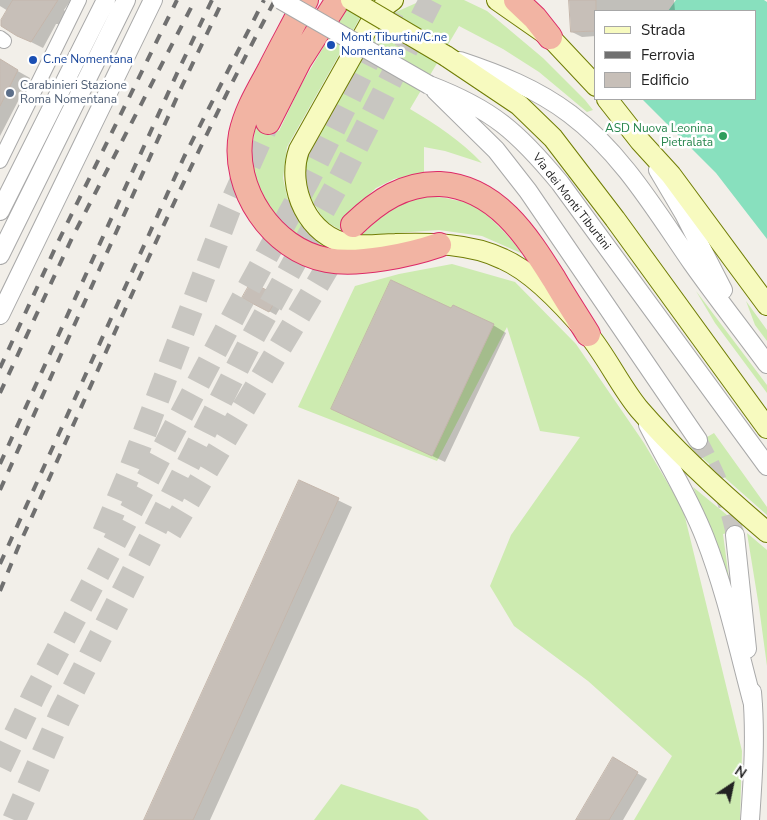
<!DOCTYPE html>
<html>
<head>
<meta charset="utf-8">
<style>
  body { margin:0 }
  #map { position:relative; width:767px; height:820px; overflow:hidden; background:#f2efe9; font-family:"Nunito Sans",sans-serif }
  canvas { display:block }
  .legend { position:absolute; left:594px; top:10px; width:162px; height:90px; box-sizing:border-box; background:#fff; border:1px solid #a7a7a7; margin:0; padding:6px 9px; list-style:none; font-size:15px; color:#222 }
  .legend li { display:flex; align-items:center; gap:10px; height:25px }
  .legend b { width:25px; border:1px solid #a7a7a7 }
  .north { position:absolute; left:707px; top:760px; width:50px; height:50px; -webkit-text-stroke:4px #fff; paint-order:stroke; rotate:34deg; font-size:14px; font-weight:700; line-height:20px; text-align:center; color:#222 }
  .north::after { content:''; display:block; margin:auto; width:18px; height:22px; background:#222; clip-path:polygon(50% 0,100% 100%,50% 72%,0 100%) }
</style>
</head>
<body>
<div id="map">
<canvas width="767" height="820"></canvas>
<ul class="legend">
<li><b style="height:6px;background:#f7fabf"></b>Strada</li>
<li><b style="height:6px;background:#707070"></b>Ferrovia</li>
<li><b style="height:14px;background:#c7bfb8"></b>Edificio</li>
</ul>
<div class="north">N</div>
</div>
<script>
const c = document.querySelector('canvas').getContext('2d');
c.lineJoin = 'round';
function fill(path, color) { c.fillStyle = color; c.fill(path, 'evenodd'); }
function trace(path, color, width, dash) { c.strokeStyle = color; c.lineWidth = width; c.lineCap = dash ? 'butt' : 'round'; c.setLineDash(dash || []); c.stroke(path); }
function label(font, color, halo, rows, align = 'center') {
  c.font = font + ' "Nunito Sans",sans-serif'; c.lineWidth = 5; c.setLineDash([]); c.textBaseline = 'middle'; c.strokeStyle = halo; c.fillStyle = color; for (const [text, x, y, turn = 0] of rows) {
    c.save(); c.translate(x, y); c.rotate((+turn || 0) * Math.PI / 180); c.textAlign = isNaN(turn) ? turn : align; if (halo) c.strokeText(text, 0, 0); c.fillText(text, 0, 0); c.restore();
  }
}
const grass = new Path2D(`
  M 351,0 L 375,0 L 361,16 L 287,147 L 283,178 L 288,201 L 301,225 L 314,238 L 332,250 C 267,235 242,184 257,121 L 279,131 L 300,87 Z
  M 423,0 L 464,0 L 487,11 L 543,58 L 585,100 L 593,110 L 587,112 L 539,72 L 503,49 L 459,26 L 410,109 C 437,125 461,141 482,163 L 445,151 L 424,147 L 424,173 L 394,179 L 376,188 L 343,219 L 367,230 C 394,205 416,190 454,200 C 459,201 465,201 469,203 C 490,214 508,236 523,254 L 482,236 L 439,230 L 355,236 L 337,228 L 324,220 L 312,200 L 303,175 L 309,147 L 362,54 L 396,12 Z
  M 452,264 L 515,282 L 576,344 L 644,443 L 683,509 L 742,751 L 740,820 L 634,820 L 672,756 L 588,681 L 514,626 L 490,586 L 511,535 L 580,437 L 540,431 L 507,327 L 437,461 L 298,407 L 355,286 L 399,274 Z
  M 696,291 L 767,385 L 767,393 L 715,323 Z
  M 746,301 L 767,330 L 767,341 L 755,325 Z
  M 714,433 L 767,507 L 767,515 L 690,447 Z
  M 693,487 L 744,529 L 723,534 L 729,579 Z
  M 747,533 L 767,550 L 767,666 L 759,607 Z
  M 341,784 L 418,809 L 429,820 L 314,820 Z`);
const pitch = new Path2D(`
  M 676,0 L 764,0 L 767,2 L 767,239 L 716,173 L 642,99 L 756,99 L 756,11 L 668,11 Z`);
const shadow = new Path2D(`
  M 0,0 L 71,0 L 64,10 L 66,12 L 59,24 L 56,24 L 43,48 L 17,35 L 8,11 L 0,6 Z
  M 570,0 L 674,0 L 675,11 L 596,11 L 596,36 L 582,37 L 572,32 Z
  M 0,61 L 30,78 L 0,136 Z
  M 251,283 L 284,301 L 276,315 L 244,297 Z
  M 452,310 L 493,325 L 506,333 L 445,462 L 333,409 Z
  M 300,482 L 352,507 L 210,820 L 146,820 Z
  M 613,759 L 647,779 L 623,820 L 577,820 Z`);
const building = new Path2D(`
  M 13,0 L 58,0 L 31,42 L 17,36 L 1,26 L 1,20 Z
  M 569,0 L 596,0 L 596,31 L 571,32 Z
  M 0,59 L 18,70 L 0,106 Z
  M 391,280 L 451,308 L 453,305 L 494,324 L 432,456 L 331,409 Z
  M 251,282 L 278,296 L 269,312 L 242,298 Z
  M 299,480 L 339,498 L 193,820 L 144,820 Z
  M 613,757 L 638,772 L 609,820 L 576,820 Z`);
const tertiaryTunnel = new Path2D(`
  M 698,440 C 715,471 728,500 735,535`);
const trunkTunnel = new Path2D(`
  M 170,532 L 342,243
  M 104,533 L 129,474 L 229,209 L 268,122
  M 0,767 L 35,693 L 240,304 L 308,180 L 397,2
  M 14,820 L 61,714 L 253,337 L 336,187 L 431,0`);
const minor = new Path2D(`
  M 0,38 L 4,41
  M 0,161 L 79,0`);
const tertiary = new Path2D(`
  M 460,61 C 499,74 537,89 570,114 C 621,152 656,211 692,263 C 716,297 742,330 767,364
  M 429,85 C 492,109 518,132 560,183 L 767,466
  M 435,90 L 496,150 L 528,191 L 698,440
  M 658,170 L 684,214 L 723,290
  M 0,211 L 106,0
  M 0,255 L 126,0
  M 0,315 L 153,0
  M 648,425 C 667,462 690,499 705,538 C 726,592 738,648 753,704
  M 735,535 L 747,649
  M 750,820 C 753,777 756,735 752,692`);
const secondary = new Path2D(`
  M 393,0 L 382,8 L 372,20 L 299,150 C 286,187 308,238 350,244 C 365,247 380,244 395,244 C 431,243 470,243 503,259 C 533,272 567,309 588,334 C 607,357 620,386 639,409 C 678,454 722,494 767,532
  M 497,0 L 550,37 L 596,86
  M 446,56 L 519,105 L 553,138 L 615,219 L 767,428
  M 607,99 L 640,141 L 671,175 L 767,305`);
const trunk = new Path2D(`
  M 306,0 C 294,24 281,47 269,71 C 258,91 246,111 241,134 C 231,188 272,250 327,260 C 358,266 410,255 439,245
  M 516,0 L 535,18 L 550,37
  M 268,122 L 299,61 L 338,0
  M 353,225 C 378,201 404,183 440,184 C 496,187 527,236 554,279 C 565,298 577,316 588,334`);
const rail = new Path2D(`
  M 0,368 L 58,242 L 177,0
  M 0,393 L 72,238 L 195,0
  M 0,464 L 179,69 L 212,0
  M 0,490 L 182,86 L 223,0
  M 0,564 L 184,157 L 264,0
  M 0,591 L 20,543 C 103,361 181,176 275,0`);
const tertiaryBridge = new Path2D(`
  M 281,0 L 429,85`);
const secondaryBridge = new Path2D(`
  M 351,0 L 446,56`);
const markers = [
  [331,45,5,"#1a4fb4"],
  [33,60,5,"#1a4fb4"],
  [10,93,5,"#5c6f8a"],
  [723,136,5,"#2e9e5b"]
];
const transitNames = [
  ["Monti Tiburtini/C.ne",341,38],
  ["Nomentana",341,52],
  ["C.ne Nomentana",43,60]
];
const serviceNames = [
  ["Carabinieri Stazione",20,86],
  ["Roma Nomentana",20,100]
];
const leisureNames = [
  ["ASD Nuova Leonina",713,129],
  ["Pietralata",713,143]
];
const streetNames = [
  ["Via dei Monti Tiburtini",571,202,52]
];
fill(grass, '#cdebb0');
fill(pitch, '#88e0be');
fill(shadow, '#0003');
fill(building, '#c7bfb8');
trace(building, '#c4b6ab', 1);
trace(tertiaryTunnel, '#c8c6c1', 18, [18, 9]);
trace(trunkTunnel, '#c8c6c1', 24, [24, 12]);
trace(minor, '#a9a9a9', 16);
trace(tertiary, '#a9a9a9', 20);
trace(secondary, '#707d05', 22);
trace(trunk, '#dc2a67', 26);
trace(minor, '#fff', 14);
trace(tertiary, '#fff', 18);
trace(secondary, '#f7fabf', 20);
trace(trunk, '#f2b4a3', 24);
trace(rail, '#707070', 4, [10, 10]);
trace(tertiaryBridge, '#a9a9a9', 20, []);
trace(secondaryBridge, '#707d05', 22, []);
trace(tertiaryBridge, '#fff', 18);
trace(secondaryBridge, '#f7fabf', 20);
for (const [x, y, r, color] of markers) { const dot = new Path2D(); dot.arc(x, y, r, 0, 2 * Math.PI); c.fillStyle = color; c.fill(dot); trace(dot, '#fff', 2); }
label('12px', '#164399', '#fff', transitNames, 'left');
label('12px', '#4e5e75', '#fff', serviceNames, 'left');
label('12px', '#27864d', '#fff', leisureNames, 'right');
label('12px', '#222', '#fff', streetNames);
</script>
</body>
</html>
